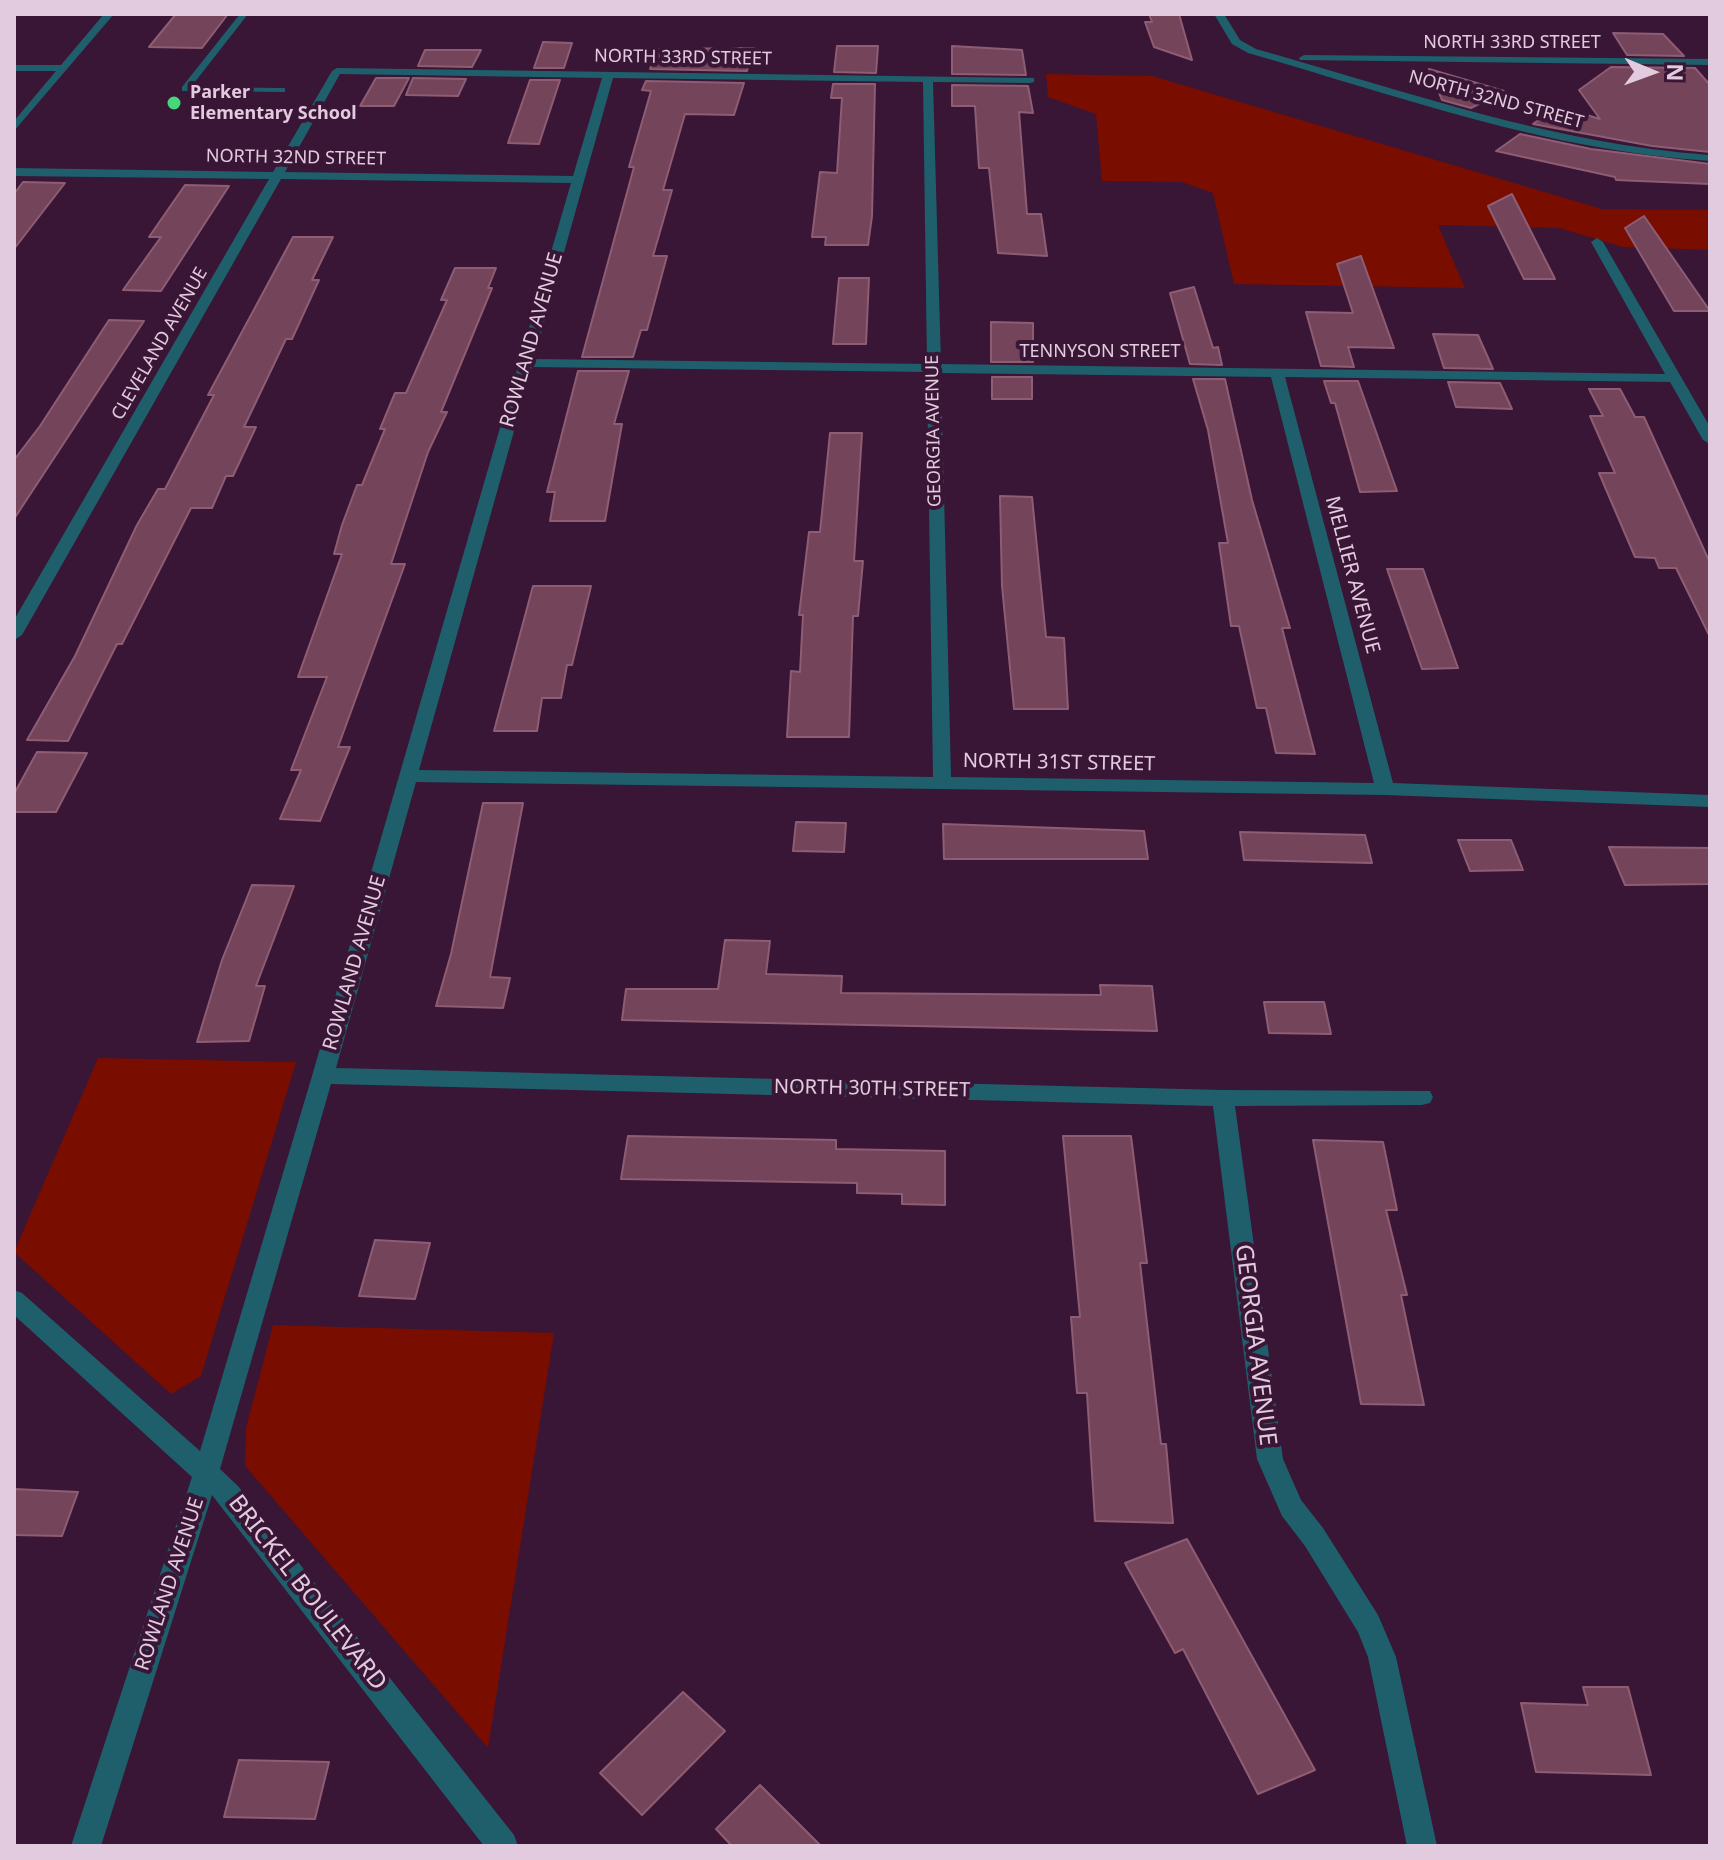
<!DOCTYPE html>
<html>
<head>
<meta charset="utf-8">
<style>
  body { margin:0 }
  #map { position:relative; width:1724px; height:1860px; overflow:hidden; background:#391635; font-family:"Noto Sans",sans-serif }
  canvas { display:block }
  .frame { position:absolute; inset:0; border:16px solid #e2cbde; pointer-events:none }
  .north { position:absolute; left:1612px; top:32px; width:80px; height:80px; -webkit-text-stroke:6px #391635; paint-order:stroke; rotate:91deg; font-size:22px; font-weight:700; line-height:32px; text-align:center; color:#e2cbde }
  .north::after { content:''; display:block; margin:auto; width:28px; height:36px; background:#e2cbde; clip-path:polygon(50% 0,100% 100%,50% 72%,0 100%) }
</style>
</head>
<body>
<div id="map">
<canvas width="1724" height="1860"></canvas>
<div class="frame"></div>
<div class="north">N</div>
</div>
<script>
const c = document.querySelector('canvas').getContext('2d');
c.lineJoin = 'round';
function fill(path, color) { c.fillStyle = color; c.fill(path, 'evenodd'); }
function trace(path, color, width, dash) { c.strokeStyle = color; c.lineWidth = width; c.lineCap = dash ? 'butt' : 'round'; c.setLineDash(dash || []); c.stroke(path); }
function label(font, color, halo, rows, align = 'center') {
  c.font = font + ' "Noto Sans",sans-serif'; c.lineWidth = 8; c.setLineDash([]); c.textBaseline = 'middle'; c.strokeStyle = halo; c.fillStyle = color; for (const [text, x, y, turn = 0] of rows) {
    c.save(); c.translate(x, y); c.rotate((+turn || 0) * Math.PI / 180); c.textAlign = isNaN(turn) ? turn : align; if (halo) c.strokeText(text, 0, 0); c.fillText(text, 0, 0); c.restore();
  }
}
const green = new Path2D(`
  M 1046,74 L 1152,76 L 1602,209 L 1710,210 L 1710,250 L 1623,247 L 1559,228 L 1438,225 L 1465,288 L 1234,284 L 1213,193 L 1182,182 L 1102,181 L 1096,114 L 1048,97 Z
  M 98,1058 L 296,1062 L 201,1376 L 171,1394 L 14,1252 Z
  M 273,1325 L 554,1333 L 488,1748 L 245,1466 L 246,1428 Z`);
const building = new Path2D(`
  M 176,14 L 228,14 L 202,48 L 149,47 Z
  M 1149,14 L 1179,14 L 1192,60 L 1154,47 L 1145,22 L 1152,22 Z
  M 1613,33 L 1663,34 L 1684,56 L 1627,55 Z
  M 543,42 L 572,43 L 564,68 L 534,68 Z
  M 837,46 L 878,46 L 876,73 L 834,72 Z
  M 952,46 L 1022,50 L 1026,75 L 952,74 Z
  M 754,48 L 747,71 L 650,69 L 657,49 Z
  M 425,50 L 481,50 L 472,67 L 418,66 Z
  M 1611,67 L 1695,68 L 1710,85 L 1710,152 L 1652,146 L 1533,124 L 1557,106 L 1600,119 L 1579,90 Z
  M 1429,69 L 1504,91 L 1471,108 L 1442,100 Z
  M 376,78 L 409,78 L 394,106 L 360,106 Z
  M 413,78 L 466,79 L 458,96 L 406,95 Z
  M 530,80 L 560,80 L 539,144 L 508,143 Z
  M 646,81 L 744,83 L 734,115 L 685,114 L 663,190 L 672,190 L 653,256 L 667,256 L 647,330 L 641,330 L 633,357 L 582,357 L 634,167 L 629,167 L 651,91 L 642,90 Z
  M 833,84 L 875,84 L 872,216 L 868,245 L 825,245 L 826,237 L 812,237 L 820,172 L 837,173 L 842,98 L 831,98 Z
  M 952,85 L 1028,86 L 1033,113 L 1019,112 L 1027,214 L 1041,214 L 1047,256 L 998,253 L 989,168 L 979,168 L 975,106 L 952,106 Z
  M 1520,134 L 1591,149 L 1710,164 L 1710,184 L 1616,180 L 1615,177 L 1496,151 Z
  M 23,182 L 65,183 L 14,249 L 14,194 Z
  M 185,185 L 229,186 L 161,291 L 123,290 L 161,237 L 149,237 Z
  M 1512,194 L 1555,279 L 1524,279 L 1488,206 Z
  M 1644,216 L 1710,311 L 1674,311 L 1625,228 Z
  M 293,237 L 333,237 L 312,280 L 319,280 L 292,339 L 286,339 L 244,427 L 256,427 L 233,476 L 226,476 L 212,508 L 191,508 L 122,644 L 117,644 L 68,741 L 27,740 L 75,656 L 137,525 L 158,489 L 165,489 L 214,395 L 208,395 Z
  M 1361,256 L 1394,348 L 1348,347 L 1354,367 L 1321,366 L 1306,312 L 1353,313 L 1337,264 Z
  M 455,268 L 496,268 L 488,288 L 492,288 L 441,412 L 447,412 L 428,452 L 391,564 L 405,564 L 338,747 L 350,747 L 320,821 L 280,819 L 301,770 L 291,770 L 327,677 L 298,677 L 342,554 L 334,554 L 342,525 L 357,485 L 362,485 L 385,429 L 380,429 L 395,393 L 406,393 L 447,300 L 441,300 Z
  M 839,278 L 869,278 L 866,344 L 833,344 Z
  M 1194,287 L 1213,348 L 1218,347 L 1222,365 L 1190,364 L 1170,293 Z
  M 109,320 L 144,321 L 14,519 L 14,460 L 40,426 Z
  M 991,322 L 1033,323 L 1033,362 L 991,362 Z
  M 1433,334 L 1478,335 L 1493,369 L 1444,368 Z
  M 578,371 L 629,371 L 614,424 L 622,424 L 613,475 L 605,521 L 550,521 L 555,492 L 547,492 Z
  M 992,377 L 1032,377 L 1032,399 L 992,399 Z
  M 1193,379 L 1225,379 L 1252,500 L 1290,628 L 1282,628 L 1315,754 L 1276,753 L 1266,708 L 1257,708 L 1239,626 L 1231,626 L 1219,543 L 1228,543 L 1208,430 Z
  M 1324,381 L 1358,381 L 1397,491 L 1360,492 L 1335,403 L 1331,403 Z
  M 1448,382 L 1500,383 L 1512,409 L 1456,407 Z
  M 1589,389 L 1620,389 L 1635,417 L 1644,417 L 1710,563 L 1710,637 L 1676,568 L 1659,568 L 1655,558 L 1635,557 L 1599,473 L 1615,473 L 1590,416 L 1603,416 Z
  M 830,433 L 862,433 L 854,561 L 863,561 L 858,616 L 853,616 L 849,737 L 787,737 L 791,671 L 800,672 L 803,615 L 799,615 L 809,532 L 820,532 Z
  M 1000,496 L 1032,497 L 1046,637 L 1064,638 L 1068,709 L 1014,709 L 1002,586 Z
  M 1387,569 L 1423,569 L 1458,668 L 1422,669 Z
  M 533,586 L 591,586 L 572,665 L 567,665 L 561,698 L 542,698 L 537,731 L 494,731 Z
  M 37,752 L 87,753 L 56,812 L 14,812 L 14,794 Z
  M 483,803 L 523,803 L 490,977 L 510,978 L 503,1008 L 436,1006 L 451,954 Z
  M 796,822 L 846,823 L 844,852 L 793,851 Z
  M 943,824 L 1144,831 L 1148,859 L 944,859 Z
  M 1240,832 L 1365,835 L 1372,863 L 1244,860 Z
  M 1458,840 L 1511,840 L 1523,870 L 1470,871 Z
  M 1609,847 L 1710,848 L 1710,884 L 1625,885 Z
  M 252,885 L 294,886 L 256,986 L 265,986 L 249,1041 L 197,1042 L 222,960 Z
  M 725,940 L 770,941 L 766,974 L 842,976 L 841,993 L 1101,995 L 1100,985 L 1152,986 L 1157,1031 L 622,1020 L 626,989 L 718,989 Z
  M 1264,1002 L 1324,1002 L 1331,1034 L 1269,1033 Z
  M 628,1136 L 836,1140 L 836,1149 L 945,1151 L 945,1205 L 902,1204 L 902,1194 L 857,1193 L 857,1183 L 621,1179 Z
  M 1063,1136 L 1131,1136 L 1147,1263 L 1140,1263 L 1161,1444 L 1166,1444 L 1173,1523 L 1095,1521 L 1087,1393 L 1077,1393 L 1071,1317 L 1080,1317 Z
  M 1313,1140 L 1383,1142 L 1397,1210 L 1386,1210 L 1407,1295 L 1401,1295 L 1424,1405 L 1361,1404 Z
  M 375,1240 L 430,1243 L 415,1299 L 359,1296 Z
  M 14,1489 L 78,1492 L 62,1536 L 14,1535 Z
  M 1187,1539 L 1315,1770 L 1258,1794 L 1183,1649 L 1175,1653 L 1125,1563 Z
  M 1583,1687 L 1628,1687 L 1651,1775 L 1536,1772 L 1521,1703 L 1588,1705 Z
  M 683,1692 L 725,1731 L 642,1815 L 600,1773 Z
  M 239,1760 L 329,1762 L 315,1819 L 224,1817 Z
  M 760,1785 L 821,1846 L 732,1846 L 716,1829 Z`);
const lane = new Path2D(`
  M 240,14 L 248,14 L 191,87 L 282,88 L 285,88 L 285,92 L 182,91 L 182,87 Z`);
const street = new Path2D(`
  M 104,14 L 114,14 L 14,131 L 14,121 L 56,71 L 14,71 L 14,65 L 61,65 Z
  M 1214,14 L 1224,14 L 1240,40 L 1256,49 C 1406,91 1553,144 1710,155 L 1710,161 C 1550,151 1401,97 1248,53 L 1232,44 Z
  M 1304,55 L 1710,59 L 1710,65 L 1300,60 L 1299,58 Z
  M 337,68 L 1034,78 L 1034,82 L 1030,83 L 933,82 L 941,364 L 1665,374 L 1591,242 L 1597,238 L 1603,242 L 1710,427 L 1710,444 L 1703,440 L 1670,382 L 1285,377 L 1393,783 L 1710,795 L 1710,807 L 1385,795 L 416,782 L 336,1068 L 1223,1090 L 1430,1091 L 1433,1097 L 1430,1103 L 1422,1105 L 1235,1106 L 1283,1459 L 1301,1500 L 1323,1528 L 1378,1615 L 1396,1657 L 1437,1846 L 1407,1846 L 1368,1657 L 1358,1632 L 1305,1546 L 1282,1516 L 1257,1459 L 1213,1106 L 331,1084 L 220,1469 L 238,1486 L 514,1835 L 518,1846 L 484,1846 L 212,1495 L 101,1846 L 71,1846 L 192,1477 L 14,1315 L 14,1290 L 22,1293 L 200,1451 L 312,1076 L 571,183 L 281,179 L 22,635 L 14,640 L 14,620 L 269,179 L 14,176 L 14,168 L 273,172 L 332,71 ZM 340,74 L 602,78 L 573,176 L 285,172 ZM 613,78 L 923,82 L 927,364 L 534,359 ZM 532,367 L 927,372 L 933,777 L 419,770 ZM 941,373 L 1271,377 L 1374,783 L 951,777 Z`);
const markers = [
  [174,103,8,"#46d77a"]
];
const farStreetnames = [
  ["NORTH 33RD STREET",1512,43],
  ["NORTH 33RD STREET",683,58,1],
  ["NORTH 32ND STREET",1496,100,15],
  ["NORTH 32ND STREET",296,158,1],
  ["CLEVELAND AVENUE",160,344,-60],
  ["TENNYSON STREET",1100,352],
  ["GEORGIA AVENUE",934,431,-91]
];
const farPoinames = [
  ["Parker",190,93],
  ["Elementary School",190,114]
];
const streetNames = [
  ["ROWLAND AVENUE",532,340,-74],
  ["MELLIER AVENUE",1352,575,75],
  ["NORTH 31ST STREET",1059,763,1],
  ["ROWLAND AVENUE",355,963,-74],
  ["NORTH 30TH STREET",872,1089,1],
  ["ROWLAND AVENUE",170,1584,-72]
];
const nearStreetnames = [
  ["GEORGIA AVENUE",1255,1345,83],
  ["BRICKEL BOULEVARD",307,1593,52]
];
fill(green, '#780d00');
fill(building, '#73445a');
trace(building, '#8e5d73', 2);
fill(lane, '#1e5f6b');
fill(street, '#1e5f6b');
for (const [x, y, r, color] of markers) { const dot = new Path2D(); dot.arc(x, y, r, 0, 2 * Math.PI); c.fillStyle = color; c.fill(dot); trace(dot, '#391635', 3); }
label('18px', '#e2cbde', '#391635', farStreetnames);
label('bold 18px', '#e2cbde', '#391635', farPoinames, 'left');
label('20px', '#e2cbde', '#391635', streetNames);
label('24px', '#e2cbde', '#391635', nearStreetnames);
</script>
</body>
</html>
